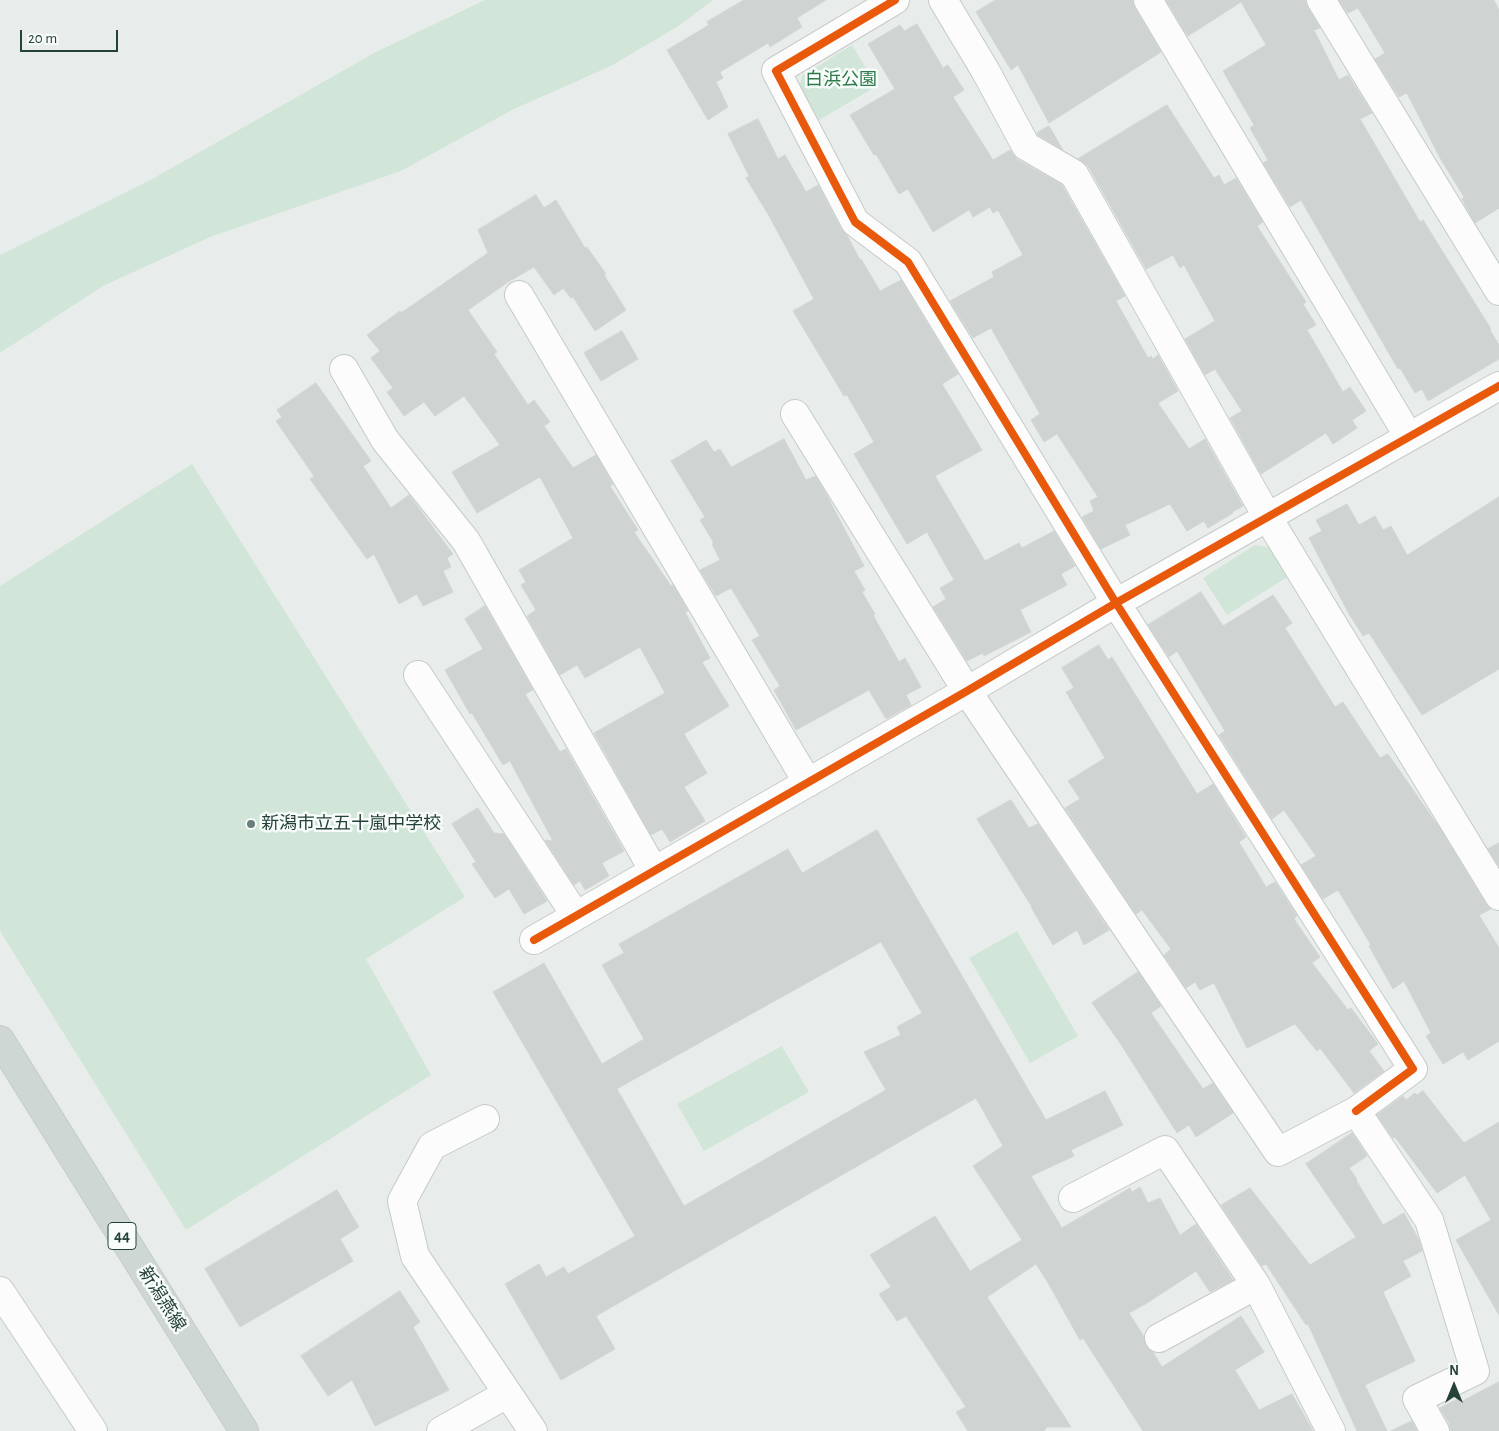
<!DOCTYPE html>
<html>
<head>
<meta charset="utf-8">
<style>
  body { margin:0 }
  #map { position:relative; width:1499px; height:1431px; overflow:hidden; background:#e8edeb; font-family:"Alegreya Sans",sans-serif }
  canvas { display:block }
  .north { position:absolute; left:1429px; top:1361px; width:50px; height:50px; -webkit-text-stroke:4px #f7fbf9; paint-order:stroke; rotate:0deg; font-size:14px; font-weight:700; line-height:20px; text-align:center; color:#24423a }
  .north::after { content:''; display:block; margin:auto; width:18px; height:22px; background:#24423a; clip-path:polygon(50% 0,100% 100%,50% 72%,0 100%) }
  .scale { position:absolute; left:20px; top:30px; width:98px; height:22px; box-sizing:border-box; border:2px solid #24423a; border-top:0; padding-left:6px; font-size:15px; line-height:18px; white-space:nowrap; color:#24423a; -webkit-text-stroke:4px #f7fbf9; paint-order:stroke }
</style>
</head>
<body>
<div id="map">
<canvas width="1499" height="1431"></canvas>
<div class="north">N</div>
<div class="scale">20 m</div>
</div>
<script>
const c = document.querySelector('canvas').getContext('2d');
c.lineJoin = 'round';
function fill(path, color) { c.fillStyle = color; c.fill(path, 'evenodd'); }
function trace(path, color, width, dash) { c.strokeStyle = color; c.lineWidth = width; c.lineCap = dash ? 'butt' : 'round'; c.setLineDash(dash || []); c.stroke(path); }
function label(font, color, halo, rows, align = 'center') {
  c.font = font + ' "Alegreya Sans","Noto Sans JP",sans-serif'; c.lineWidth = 5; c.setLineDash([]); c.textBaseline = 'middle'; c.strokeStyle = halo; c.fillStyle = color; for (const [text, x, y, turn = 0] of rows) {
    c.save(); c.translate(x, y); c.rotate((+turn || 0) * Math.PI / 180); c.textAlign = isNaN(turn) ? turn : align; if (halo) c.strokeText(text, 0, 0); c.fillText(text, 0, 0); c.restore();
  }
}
const green = new Path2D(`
  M 485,0 L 713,0 L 680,25 L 611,66 L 512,110 L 401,171 L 210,237 L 103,286 L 0,353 L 0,255 L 154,178 L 376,52 Z
  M 852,45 L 877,86 L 816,122 L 798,92 L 802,76 Z
  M 192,464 L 465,897 L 366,959 L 431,1075 L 186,1230 L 0,931 L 0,586 Z
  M 1255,545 L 1272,548 L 1289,576 L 1227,615 L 1203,578 Z
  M 1017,931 L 1078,1036 L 1030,1063 L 969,958 Z
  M 782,1046 L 809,1092 L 704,1151 L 677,1104 Z`);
const building = new Path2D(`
  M 744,0 L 826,0 L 797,18 L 802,27 L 770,47 L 768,43 L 720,72 L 723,78 L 716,82 L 728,107 L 708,120 L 667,50 L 709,25 L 707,22 Z
  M 996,0 L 1132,0 L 1135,8 L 1161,52 L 1049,123 L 1018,65 L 1011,70 L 976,12 Z
  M 1166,0 L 1305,0 L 1308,8 L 1320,28 L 1314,30 L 1339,80 L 1348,75 L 1372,113 L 1360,119 L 1420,222 L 1423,220 L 1491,329 L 1490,330 L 1499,345 L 1499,359 L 1428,401 L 1422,389 L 1415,393 L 1400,368 L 1398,369 L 1387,350 L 1301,200 L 1290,207 L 1263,163 L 1268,160 L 1250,128 L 1254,125 L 1223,71 L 1266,45 L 1241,2 L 1188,36 Z
  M 1339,0 L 1494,0 L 1499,10 L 1499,208 L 1475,223 L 1462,199 L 1464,197 L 1440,158 L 1407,93 L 1399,97 L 1375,59 L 1385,53 L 1358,8 L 1348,13 Z
  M 917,24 L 943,68 L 948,65 L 964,90 L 953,97 L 993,160 L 1010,150 L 1018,160 L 1062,185 L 1125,296 L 1116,301 L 1148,358 L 1151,356 L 1153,359 L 1158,355 L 1178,391 L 1158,403 L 1189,449 L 1205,439 L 1243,506 L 1232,512 L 1233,513 L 1208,528 L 1204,521 L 1187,531 L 1170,504 L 1125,525 L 1130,535 L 1101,549 L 1082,517 L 1094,511 L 1090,501 L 1098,497 L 1057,434 L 1044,442 L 1031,420 L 1040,414 L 991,328 L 973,338 L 950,301 L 994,277 L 992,272 L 1023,255 L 998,210 L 993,213 L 990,207 L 973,217 L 969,210 L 933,232 L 908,189 L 899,194 L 876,154 L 874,155 L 850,115 L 895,89 L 868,44 L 900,25 L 904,31 Z
  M 1167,105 L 1214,178 L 1219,175 L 1224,185 L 1236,178 L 1263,222 L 1257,226 L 1306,302 L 1303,304 L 1316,325 L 1307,330 L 1343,392 L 1350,387 L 1366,411 L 1352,420 L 1357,428 L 1333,444 L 1326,433 L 1261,474 L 1230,418 L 1242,411 L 1215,369 L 1205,375 L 1185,339 L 1215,321 L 1184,265 L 1180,268 L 1173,255 L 1146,269 L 1088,166 L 1078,159 Z
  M 758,119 L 778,159 L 785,155 L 806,192 L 818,185 L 841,229 L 847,235 L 860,260 L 861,259 L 880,291 L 901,280 L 958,374 L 942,384 L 982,450 L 935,476 L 985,561 L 1019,543 L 1022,548 L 1054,531 L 1075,566 L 1061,574 L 1067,585 L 1020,610 L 1031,632 L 984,656 L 983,653 L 967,661 L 933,607 L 946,599 L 940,588 L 954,580 L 927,532 L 907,544 L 854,454 L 874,442 L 847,395 L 844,396 L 793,311 L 814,299 L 768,214 L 746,178 L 749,176 L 728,134 Z
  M 1049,126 L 1063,150 L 1038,135 L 1037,133 Z
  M 536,195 L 544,208 L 556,200 L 585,248 L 587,247 L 606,274 L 604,275 L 626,310 L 595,331 L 573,297 L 571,298 L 563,288 L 554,295 L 534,267 L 508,282 L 468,310 L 497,352 L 494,354 L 528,405 L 534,400 L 550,422 L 544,426 L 573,468 L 596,455 L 613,484 L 610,486 L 638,530 L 634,532 L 671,586 L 673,585 L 688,611 L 685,612 L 710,658 L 702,662 L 729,706 L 684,734 L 707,773 L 684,787 L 705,821 L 670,842 L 662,829 L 651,835 L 594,733 L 665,693 L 640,647 L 585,678 L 577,665 L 560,675 L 527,616 L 536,610 L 521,585 L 526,582 L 519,570 L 573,538 L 540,477 L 477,513 L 452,472 L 500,445 L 464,396 L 435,416 L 424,402 L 404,416 L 387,392 L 393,388 L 371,358 L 380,351 L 367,335 L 400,311 L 401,313 L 488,253 L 478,230 Z
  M 622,331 L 638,359 L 601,381 L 584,353 Z
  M 316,383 L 371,461 L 363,466 L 391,508 L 409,495 L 453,554 L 447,558 L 451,567 L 443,571 L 453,592 L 423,606 L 417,594 L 399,604 L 374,554 L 367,559 L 310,479 L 314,476 L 276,421 L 282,417 L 277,410 Z
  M 784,439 L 806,480 L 815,476 L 825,492 L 864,566 L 854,571 L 865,590 L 862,592 L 875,614 L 873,615 L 899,662 L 905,658 L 921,687 L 906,695 L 911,705 L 886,719 L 869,690 L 796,730 L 774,690 L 780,686 L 752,640 L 760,636 L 731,588 L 716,596 L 700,570 L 720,560 L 712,544 L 714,543 L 700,520 L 705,517 L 671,461 L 706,440 L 714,452 L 720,449 L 731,467 Z
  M 1499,497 L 1499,669 L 1422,715 L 1369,633 L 1363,636 L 1349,614 L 1309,538 L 1322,531 L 1316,520 L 1347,504 L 1359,525 L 1375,516 L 1383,530 L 1391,526 L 1407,555 Z
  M 1201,592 L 1223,626 L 1273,595 L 1292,623 L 1285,628 L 1335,707 L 1343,702 L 1380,758 L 1388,754 L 1441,830 L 1486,904 L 1491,909 L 1479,915 L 1499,948 L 1499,1041 L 1468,1060 L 1463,1052 L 1443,1064 L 1426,1036 L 1431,1033 L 1404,981 L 1393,989 L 1369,946 L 1371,945 L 1338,890 L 1323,899 L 1301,865 L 1316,856 L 1284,810 L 1272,819 L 1219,735 L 1225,731 L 1177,651 L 1169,657 L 1148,625 Z
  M 485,606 L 533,690 L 525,694 L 560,752 L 566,749 L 624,851 L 602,863 L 609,876 L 585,890 L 580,881 L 574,885 L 545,840 L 553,841 L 510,761 L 503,765 L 472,713 L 470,714 L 445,670 L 483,649 L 465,619 Z
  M 1099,645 L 1108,660 L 1112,657 L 1197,794 L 1213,784 L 1246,837 L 1239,842 L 1266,887 L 1275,882 L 1297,916 L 1294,919 L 1320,957 L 1312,963 L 1348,1010 L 1351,1008 L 1378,1044 L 1369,1051 L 1384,1071 L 1354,1093 L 1320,1048 L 1317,1051 L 1295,1024 L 1247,1048 L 1214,983 L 1200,990 L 1195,982 L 1186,988 L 1164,955 L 1171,949 L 1142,910 L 1136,914 L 1065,808 L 1080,799 L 1068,781 L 1105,758 L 1066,692 L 1074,688 L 1062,668 Z
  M 1011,800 L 1029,828 L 1038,824 L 1109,930 L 1084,945 L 1077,930 L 1053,945 L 1031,907 L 1032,907 L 977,819 Z
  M 478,808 L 494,833 L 504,834 L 547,901 L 524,914 L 509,889 L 495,898 L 472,864 L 476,862 L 452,824 Z
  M 877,830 L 1046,1120 L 1105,1091 L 1123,1125 L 1071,1150 L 1074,1156 L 1031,1176 L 1062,1228 L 1130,1188 L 1132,1192 L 1140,1187 L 1148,1203 L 1160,1198 L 1180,1235 L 1196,1224 L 1233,1280 L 1210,1292 L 1196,1271 L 1147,1303 L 1129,1313 L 1144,1337 L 1146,1346 L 1153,1352 L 1162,1367 L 1241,1316 L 1264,1352 L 1235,1370 L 1259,1410 L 1292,1394 L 1313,1431 L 1143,1431 L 1083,1338 L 1080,1340 L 1047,1281 L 1036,1264 L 987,1297 L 1071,1427 L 1047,1427 L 1044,1431 L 968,1431 L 956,1412 L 966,1407 L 906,1316 L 897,1321 L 879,1294 L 891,1287 L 870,1255 L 935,1216 L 970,1271 L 1022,1240 L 973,1166 L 1003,1146 L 976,1098 L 596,1316 L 615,1349 L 561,1380 L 505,1284 L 539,1264 L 546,1277 L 564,1267 L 568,1274 L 635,1236 L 493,992 L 544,963 L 602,1064 L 644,1039 L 602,965 L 624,953 L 619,944 L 788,849 L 802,873 ZM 881,942 L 922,1013 L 897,1027 L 901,1035 L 864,1052 L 886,1090 L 684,1206 L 617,1089 Z
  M 1499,843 L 1499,866 L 1488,849 Z
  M 1138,972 L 1161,1006 L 1151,1013 L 1203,1089 L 1213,1083 L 1233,1113 L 1196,1137 L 1189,1125 L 1177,1133 L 1120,1043 L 1092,1003 Z
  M 1423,1091 L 1464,1143 L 1499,1122 L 1499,1315 L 1456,1240 L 1491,1220 L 1465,1175 L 1437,1193 L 1395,1137 L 1393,1138 L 1377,1115 L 1403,1096 L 1406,1100 L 1415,1093 L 1417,1095 Z
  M 1352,1133 L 1367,1156 L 1349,1168 L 1357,1179 L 1356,1180 L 1383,1225 L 1404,1213 L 1419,1240 L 1422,1251 L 1403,1261 L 1411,1276 L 1383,1292 L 1415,1361 L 1365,1385 L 1387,1431 L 1357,1431 L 1308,1324 L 1306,1325 L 1266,1264 L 1262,1266 L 1221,1205 L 1250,1188 L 1310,1265 L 1356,1237 L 1306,1164 Z
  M 337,1190 L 359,1227 L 340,1239 L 353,1261 L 240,1327 L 205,1269 Z
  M 400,1291 L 420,1322 L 413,1327 L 449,1390 L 375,1426 L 352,1380 L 328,1396 L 301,1356 Z
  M 1499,1382 L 1499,1431 L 1451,1431 L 1449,1423 L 1440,1408 L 1459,1398 L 1460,1402 Z
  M 1412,1421 L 1417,1431 L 1391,1431 Z`);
const street = new Path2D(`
  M 895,0 L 776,71 L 855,222 L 908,262 L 1116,603 L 1413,1069 L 1356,1111
  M 943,0 L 985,70 L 1026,146 L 1074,174 L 1268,518 L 1499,896
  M 1148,0 L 1409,437
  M 1321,0 L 1499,291
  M 519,295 L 808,783
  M 344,369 L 385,440 L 466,541 L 654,871
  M 795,414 L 967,691 L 1278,1152 L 1356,1111 L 1429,1220 L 1475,1371 L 1417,1399 L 1435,1431
  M 418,675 L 576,916
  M 534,940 L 967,691 L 1116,603 L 1499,386
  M 485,1119 L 432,1146 L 402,1201 L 415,1256 L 533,1431
  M 1073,1198 L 1165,1150 L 1256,1285 L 1331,1431
  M 0,1291 L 93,1431
  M 1159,1338 L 1256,1285
  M 441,1431 L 507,1394`);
const primary = new Path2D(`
  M 0,1040 L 244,1431`);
const cycleway = new Path2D(`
  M 895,0 L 776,71 L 855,222 L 908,262 L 1116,603 L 1413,1069 L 1356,1111
  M 534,940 L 967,691 L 1116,603 L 1499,386`);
const markers = [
  [251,824,5,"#697e78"]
];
const shields = [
  [122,1236,28]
];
const shieldNames = [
  ["44",122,1236]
];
const parkNames = [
  ["白浜公園",841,80]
];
const poiNames = [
  ["新潟市立五十嵐中学校",261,824]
];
const streetNames = [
  ["新潟燕線",162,1299,58]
];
fill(green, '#d1e6d8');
fill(building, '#cfd4d2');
trace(building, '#d1d6d4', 1);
trace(street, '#c5cac8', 30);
trace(primary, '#c3ccc9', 30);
trace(street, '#fcfcfc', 28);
trace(primary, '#cfd7d5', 28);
trace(cycleway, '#e8590c', 8);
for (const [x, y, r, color] of markers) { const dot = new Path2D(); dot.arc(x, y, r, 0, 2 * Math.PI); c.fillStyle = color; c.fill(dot); trace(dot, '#f7fbf9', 2); }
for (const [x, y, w] of shields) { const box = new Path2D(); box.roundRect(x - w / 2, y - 13.5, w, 27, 4); c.fillStyle = '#f7fbf9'; c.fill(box); trace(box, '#24423a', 1); }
label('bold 16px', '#24423a', null, shieldNames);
label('18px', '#2d7a4b', '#f7fbf9', parkNames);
label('18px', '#24423a', '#f7fbf9', poiNames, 'left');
label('18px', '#24423a', '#f7fbf9', streetNames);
</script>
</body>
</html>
